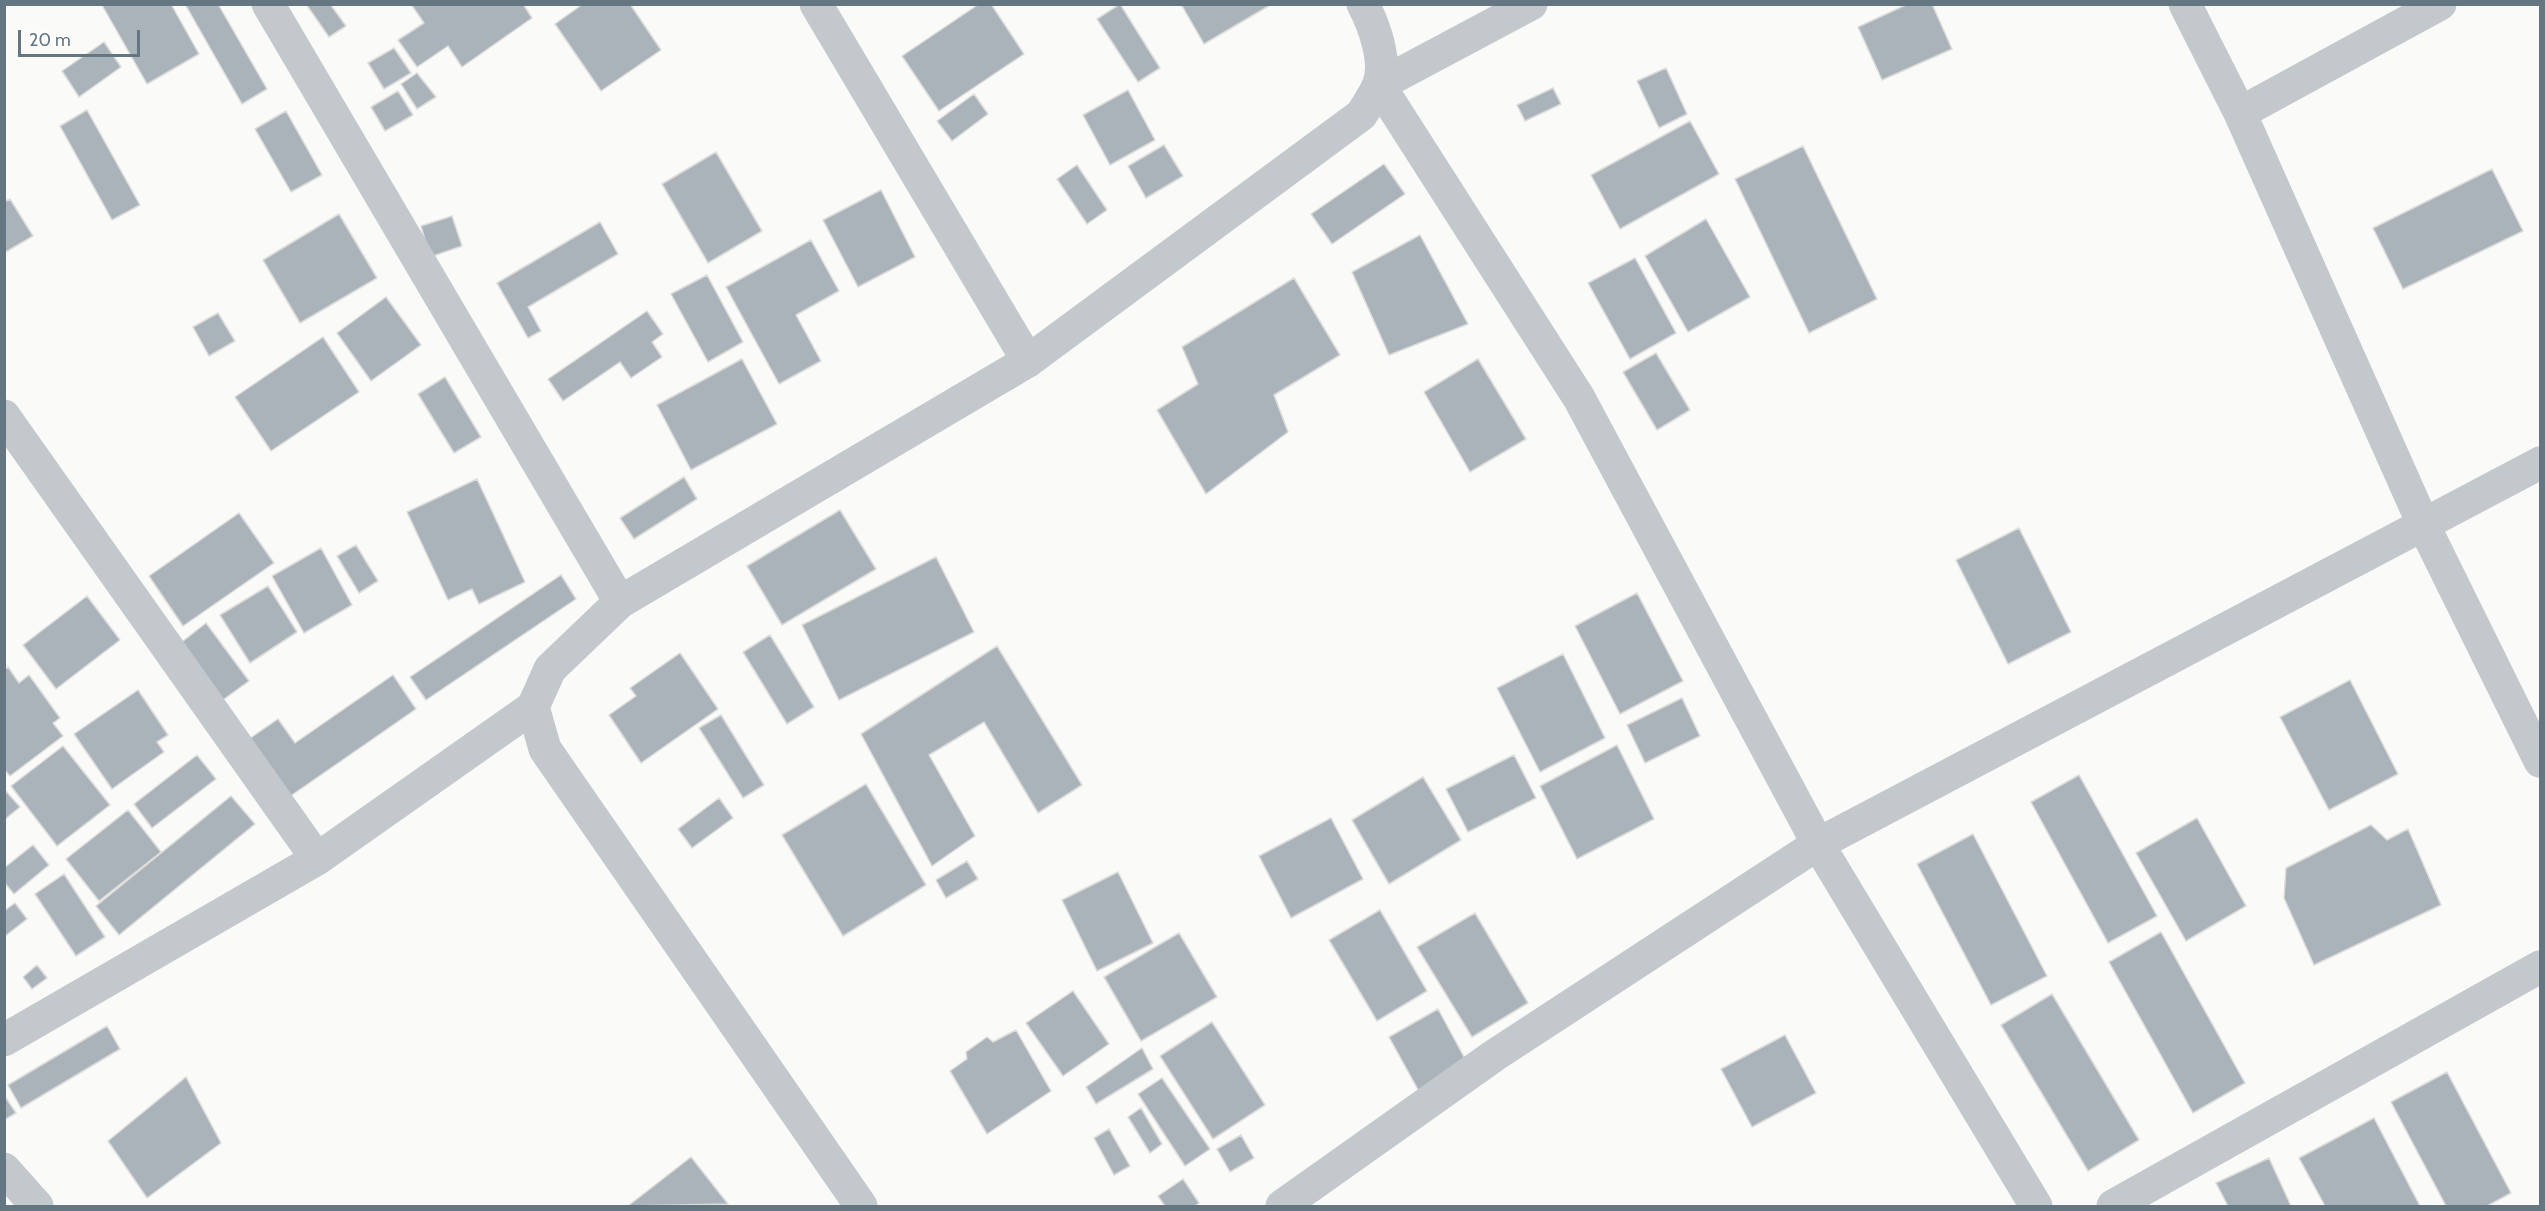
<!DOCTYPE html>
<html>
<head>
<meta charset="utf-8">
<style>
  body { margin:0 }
  #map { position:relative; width:2545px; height:1211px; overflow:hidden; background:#fafaf8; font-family:Cabin,sans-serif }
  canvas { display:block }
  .frame { position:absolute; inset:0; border:6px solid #657683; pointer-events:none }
  .scale { position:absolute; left:18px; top:30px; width:122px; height:27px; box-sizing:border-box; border:3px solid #657683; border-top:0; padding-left:8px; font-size:18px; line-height:21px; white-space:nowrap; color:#657683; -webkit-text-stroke:4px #fff; paint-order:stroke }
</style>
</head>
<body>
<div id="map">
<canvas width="2545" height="1211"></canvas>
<div class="frame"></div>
<div class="scale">20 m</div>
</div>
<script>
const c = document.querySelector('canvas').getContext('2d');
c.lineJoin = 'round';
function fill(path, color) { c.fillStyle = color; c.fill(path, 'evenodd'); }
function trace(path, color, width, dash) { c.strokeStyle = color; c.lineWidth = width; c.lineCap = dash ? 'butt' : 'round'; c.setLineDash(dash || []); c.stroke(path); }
const building = new Path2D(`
  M 171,4 L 199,54 L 147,84 L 102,5 Z
  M 185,4 L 218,4 L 267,89 L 242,104 Z
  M 306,4 L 330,4 L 346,26 L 329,37 Z
  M 411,4 L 523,4 L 532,18 L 462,67 L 448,46 L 417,67 L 398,40 L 424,23 Z
  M 583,4 L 630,4 L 661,50 L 601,91 L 555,24 Z
  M 979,4 L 991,4 L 1024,54 L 939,111 L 902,56 Z
  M 1120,4 L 1160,68 L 1138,82 L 1097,19 Z
  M 1181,4 L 1272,4 L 1204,44 Z
  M 1908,4 L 1932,4 L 1952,49 L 1882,80 L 1858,27 Z
  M 104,42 L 121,67 L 79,97 L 62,71 Z
  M 394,48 L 411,73 L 384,89 L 368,63 Z
  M 1666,68 L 1687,114 L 1659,128 L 1637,81 Z
  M 417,73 L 436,97 L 417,109 L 401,84 Z
  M 1553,88 L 1561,104 L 1525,121 L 1517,105 Z
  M 1128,90 L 1155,140 L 1110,165 L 1083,115 Z
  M 398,91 L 413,115 L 385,131 L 371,107 Z
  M 974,94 L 988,114 L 952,141 L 937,121 Z
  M 87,110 L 140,205 L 112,220 L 60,126 Z
  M 286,111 L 322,175 L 291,192 L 255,129 Z
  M 1690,121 L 1719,174 L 1620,229 L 1591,175 Z
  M 1164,145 L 1183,176 L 1146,198 L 1128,166 Z
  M 1803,146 L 1877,299 L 1809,333 L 1735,179 Z
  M 716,152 L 762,231 L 708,263 L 662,184 Z
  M 1384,164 L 1405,194 L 1332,244 L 1311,214 Z
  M 1077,165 L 1107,210 L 1087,224 L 1057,179 Z
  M 2492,169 L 2523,231 L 2403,289 L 2373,228 Z
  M 881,190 L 915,257 L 858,287 L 823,220 Z
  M 10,199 L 33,236 L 4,253 L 4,202 Z
  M 339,214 L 377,278 L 300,323 L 263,260 Z
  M 452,216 L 462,246 L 430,257 L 421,226 Z
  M 1706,219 L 1750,297 L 1688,332 L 1645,256 Z
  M 600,222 L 618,254 L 528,307 L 541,331 L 528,338 L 497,283 Z
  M 1420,235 L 1468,324 L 1389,355 L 1352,272 Z
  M 811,240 L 839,291 L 796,315 L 821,361 L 779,384 L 726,287 Z
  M 1635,258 L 1676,333 L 1630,359 L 1588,283 Z
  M 707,275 L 743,342 L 708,362 L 671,294 Z
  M 1294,278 L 1340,355 L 1274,395 L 1288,432 L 1206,494 L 1157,410 L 1198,384 L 1182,347 Z
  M 386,297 L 421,345 L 371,381 L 337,333 Z
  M 647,311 L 663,334 L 652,342 L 662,357 L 631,378 L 620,362 L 563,401 L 548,379 Z
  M 218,313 L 235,341 L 209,356 L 193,327 Z
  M 323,337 L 359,392 L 271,451 L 235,397 Z
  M 1656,353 L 1690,410 L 1657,430 L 1623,372 Z
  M 742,359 L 777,424 L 691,470 L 657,405 Z
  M 1478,359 L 1526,439 L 1470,472 L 1424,392 Z
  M 445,377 L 481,437 L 454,453 L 418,394 Z
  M 684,477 L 697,499 L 634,539 L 620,518 Z
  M 477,479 L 525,582 L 479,604 L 472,589 L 448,600 L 407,512 Z
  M 840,510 L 876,569 L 782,625 L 747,566 Z
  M 239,513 L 274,563 L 183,626 L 149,576 Z
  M 2019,528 L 2071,632 L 2008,664 L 1956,560 Z
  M 356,545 L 378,581 L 359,593 L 337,556 Z
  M 321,548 L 352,605 L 304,633 L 272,576 Z
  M 936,557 L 974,632 L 839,700 L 802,625 Z
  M 561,575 L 576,599 L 426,700 L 410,677 Z
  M 268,586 L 297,632 L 250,663 L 220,615 Z
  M 1637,593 L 1683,681 L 1620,714 L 1575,626 Z
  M 87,596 L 120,640 L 56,689 L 23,645 Z
  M 206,623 L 249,681 L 220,702 L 178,645 Z
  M 770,635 L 814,707 L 787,724 L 743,652 Z
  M 997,646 L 1082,785 L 1038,813 L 984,722 L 929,755 L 975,836 L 932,866 L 861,734 Z
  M 680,653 L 718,709 L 641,763 L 609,715 L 636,696 L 630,688 Z
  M 1563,654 L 1605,738 L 1540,772 L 1497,688 Z
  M 8,667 L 19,683 L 29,675 L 60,718 L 53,723 L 63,736 L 10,776 L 4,769 L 4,670 Z
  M 393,675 L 416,709 L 289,797 L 249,739 L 278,719 L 295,743 Z
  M 2350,680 L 2398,774 L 2329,810 L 2280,717 Z
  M 138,690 L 168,735 L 157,742 L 164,752 L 112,789 L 74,734 Z
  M 1682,698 L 1700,736 L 1645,763 L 1627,725 Z
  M 721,715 L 764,785 L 743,798 L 699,728 Z
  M 1617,745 L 1654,819 L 1577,859 L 1540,786 Z
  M 63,746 L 110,805 L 57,846 L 11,786 Z
  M 197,755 L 216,779 L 152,828 L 134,804 Z
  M 1514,755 L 1536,798 L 1468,832 L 1446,789 Z
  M 2079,775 L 2157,916 L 2108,943 L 2031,802 Z
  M 1423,777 L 1461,840 L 1389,884 L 1352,820 Z
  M 866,784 L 926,885 L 843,936 L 782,835 Z
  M 4,789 L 20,807 L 4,820 Z
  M 231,796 L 255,824 L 119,935 L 96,906 Z
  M 719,798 L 733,818 L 692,848 L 678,829 Z
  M 128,810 L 161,852 L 99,901 L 66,859 Z
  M 1331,818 L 1363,879 L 1291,918 L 1259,856 Z
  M 2197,818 L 2246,906 L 2186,941 L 2136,853 Z
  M 2371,825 L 2387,840 L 2408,829 L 2441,905 L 2314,965 L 2284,898 L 2286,868 Z
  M 1973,834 L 2047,976 L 1991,1005 L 1917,864 Z
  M 33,845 L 49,865 L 14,894 L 4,882 L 4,868 Z
  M 967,861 L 978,879 L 946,898 L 936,880 Z
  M 1118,872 L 1153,943 L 1097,971 L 1062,900 Z
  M 64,874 L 105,937 L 76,956 L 35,894 Z
  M 15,903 L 27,919 L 4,937 L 4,911 Z
  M 1380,910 L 1427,991 L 1377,1021 L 1329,940 Z
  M 1475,913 L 1528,1003 L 1472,1037 L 1417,947 Z
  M 2161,932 L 2245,1083 L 2193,1113 L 2109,962 Z
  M 1179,933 L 1217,997 L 1141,1041 L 1104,977 Z
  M 37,965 L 47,978 L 32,989 L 23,977 Z
  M 1073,991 L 1109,1044 L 1063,1076 L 1026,1023 Z
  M 2052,994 L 2139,1140 L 2088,1171 L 2001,1025 Z
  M 1438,1009 L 1470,1068 L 1421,1095 L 1389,1037 Z
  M 1212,1022 L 1265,1105 L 1213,1139 L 1160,1056 Z
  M 107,1026 L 120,1049 L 21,1108 L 8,1085 Z
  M 1016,1030 L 1051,1091 L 987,1134 L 950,1071 L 967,1059 L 966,1052 L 987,1037 L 993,1042 Z
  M 1785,1035 L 1816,1093 L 1752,1127 L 1721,1069 Z
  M 1142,1048 L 1153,1069 L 1096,1104 L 1086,1087 Z
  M 2447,1072 L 2511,1193 L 2487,1206 L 2446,1206 L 2391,1102 Z
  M 186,1077 L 221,1143 L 147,1198 L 108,1141 Z
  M 1162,1078 L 1210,1149 L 1185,1166 L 1138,1094 Z
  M 4,1095 L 16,1113 L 4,1120 Z
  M 1141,1108 L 1162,1144 L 1150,1153 L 1128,1117 Z
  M 2374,1118 L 2420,1206 L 2325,1206 L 2299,1158 Z
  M 1109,1129 L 1130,1166 L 1114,1175 L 1094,1138 Z
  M 1241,1135 L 1254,1158 L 1230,1172 L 1217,1149 Z
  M 691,1157 L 728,1204 L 628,1206 Z
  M 2269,1158 L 2291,1206 L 2228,1206 L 2216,1183 Z
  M 1183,1179 L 1199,1203 L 1195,1206 L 1165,1206 L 1158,1196 Z`);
const minor = new Path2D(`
  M 268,4 L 620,602
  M 816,4 L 1028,361
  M 1531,4 L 1379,85 L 1579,398 L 1818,844 L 2036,1206
  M 2185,4 L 2240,113 L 2424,526 L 2540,761
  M 2240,113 L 2440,4
  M 4,416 L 317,859
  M 4,1040 L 317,859 L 533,707
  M 4,1169 L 37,1206
  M 1282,1206 L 1495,1055 L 1818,844 L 2540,463
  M 2113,1206 L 2540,967`);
const tertiary = new Path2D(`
  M 861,1206 L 545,749 L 533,707 L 550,669 L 620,602 L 1028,361 L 1361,115 C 1367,106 1374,96 1378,86 C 1388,63 1374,25 1363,4`);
fill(building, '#aab3b9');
trace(building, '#dcdcda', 1.5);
trace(minor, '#c3c8cc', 33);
trace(tertiary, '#c3c8cc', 33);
</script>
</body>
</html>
